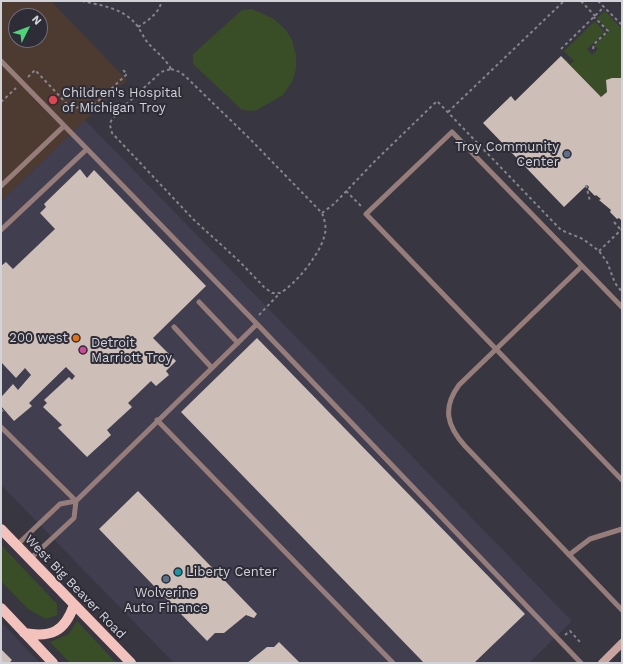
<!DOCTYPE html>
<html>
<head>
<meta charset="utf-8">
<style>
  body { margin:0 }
  #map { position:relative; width:623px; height:664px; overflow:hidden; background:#373641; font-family:"Work Sans",sans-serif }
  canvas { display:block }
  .frame { position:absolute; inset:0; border:2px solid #d2d2d9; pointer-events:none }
  .north { position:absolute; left:8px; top:8px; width:40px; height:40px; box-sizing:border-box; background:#2d2c37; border:1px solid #6f6e78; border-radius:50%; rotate:48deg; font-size:11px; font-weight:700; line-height:16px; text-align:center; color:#d2d2d9 }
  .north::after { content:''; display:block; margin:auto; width:14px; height:18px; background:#4bd677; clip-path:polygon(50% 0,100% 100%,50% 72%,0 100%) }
</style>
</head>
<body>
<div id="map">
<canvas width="623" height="664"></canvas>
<div class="frame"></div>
<div class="north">N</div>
</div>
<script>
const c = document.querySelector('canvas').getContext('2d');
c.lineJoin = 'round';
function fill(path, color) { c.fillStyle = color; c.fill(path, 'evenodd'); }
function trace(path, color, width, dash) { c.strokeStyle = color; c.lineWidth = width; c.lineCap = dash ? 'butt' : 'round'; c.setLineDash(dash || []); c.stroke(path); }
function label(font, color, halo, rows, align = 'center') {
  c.font = font + ' "Work Sans",sans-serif'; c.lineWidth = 4; c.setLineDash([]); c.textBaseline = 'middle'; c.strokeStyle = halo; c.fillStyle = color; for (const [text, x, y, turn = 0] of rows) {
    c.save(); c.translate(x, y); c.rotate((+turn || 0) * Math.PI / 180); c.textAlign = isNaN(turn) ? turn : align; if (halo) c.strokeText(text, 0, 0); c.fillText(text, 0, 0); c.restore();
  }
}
const built = new Path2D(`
  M 85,120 L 572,621 L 529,663 L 174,663 L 1,485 L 1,201 Z
  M 1,622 L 40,663 L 1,663 Z`);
const medical = new Path2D(`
  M 1,1 L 51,1 L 127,80 L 1,201 ZM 16,16 L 40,16 L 40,40 L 16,40 Z`);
const green = new Path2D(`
  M 252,9 L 274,19 L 285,29 L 292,40 L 296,55 L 296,69 L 292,82 L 283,95 L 255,111 L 242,110 L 193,64 L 193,54 L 242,10 Z
  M 605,11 L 622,29 L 622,78 L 612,78 L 606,80 L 607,92 L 601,97 L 565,60 L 566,59 L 570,64 L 574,61 L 564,51 L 595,21 L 605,32 L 587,49 L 592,55 L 598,49 L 594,45 L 609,32 L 597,18 Z
  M 1,545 L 57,604 L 57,615 L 46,619 L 28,609 L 1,581 Z
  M 77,621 L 116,663 L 70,663 L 50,642 L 69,634 Z`);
const building = new Path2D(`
  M 561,56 L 601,97 L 607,92 L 606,80 L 612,78 L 622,78 L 622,221 L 619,218 L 617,219 L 610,212 L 611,210 L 599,200 L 601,199 L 596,195 L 595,196 L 588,189 L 589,187 L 587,185 L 564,207 L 483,123 L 511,96 L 515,101 Z
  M 80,169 L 87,178 L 94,170 L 206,286 L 153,338 L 176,361 L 166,371 L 169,375 L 156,386 L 151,381 L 128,403 L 132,407 L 107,430 L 111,435 L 87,457 L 58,428 L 62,425 L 43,407 L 47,403 L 44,400 L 69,377 L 72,380 L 75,376 L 66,367 L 29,403 L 32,406 L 14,421 L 1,406 L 1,397 L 4,394 L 13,384 L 18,390 L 31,375 L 25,368 L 16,378 L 1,362 L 1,266 L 6,262 L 13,269 L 55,229 L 40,213 L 46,207 L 44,204 Z
  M 257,338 L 525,614 L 474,663 L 424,663 L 181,412 Z
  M 138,491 L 257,614 L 254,618 L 246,615 L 224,633 L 215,633 L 207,641 L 99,529 Z
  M 279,642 L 300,663 L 247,663 L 267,647 L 274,647 Z
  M 1,649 L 12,660 L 9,663 L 1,663 Z`);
const path = new Path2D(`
  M 82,1 C 100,5 121,8 134,22 C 140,28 143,37 148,43 C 156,52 165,58 171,69
  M 581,1 L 595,16
  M 598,1 L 622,25
  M 138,27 C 149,20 158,14 162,1
  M 561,49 L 604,7
  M 593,49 L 594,44 L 608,31 L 594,17
  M 171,69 L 180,72 L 186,77 L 249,138 L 322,213 C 325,221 327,229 324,237 C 320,254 295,285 280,293 L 272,293 L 264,287 L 239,261 L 194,220 L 112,133 L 110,125 L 111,121 L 118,112 L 161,72 Z
  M 28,77 L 35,70 L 68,105 C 78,109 87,108 96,103 L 127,74 L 123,70
  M 1,102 L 16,88
  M 448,112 L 564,1
  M 586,185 L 590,201
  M 346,191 L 362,207
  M 322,213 L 334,204 L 375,161 L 437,101 L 561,230 L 583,239 L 599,251 L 607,262 L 615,283 L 622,292
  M 614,222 L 621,230
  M 599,251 L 622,229
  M 259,315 L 279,294
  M 1,412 L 4,409
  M 565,635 L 570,631 L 580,642`);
const lane = new Path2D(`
  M 1,61 L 87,149
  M 1,186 L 64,126
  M 1,230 L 87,149 L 257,324 L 581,663
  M 582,266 L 459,385 C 442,408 447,426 465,446 L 622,610
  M 199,302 L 238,343
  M 622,307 L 452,132 L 366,214 L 622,480
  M 174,327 L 212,368
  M 157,420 L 393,663
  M 1,427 L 76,501 L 257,324
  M 17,545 L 60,504 L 76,501 L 74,518 L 30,559
  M 569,555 L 590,539 L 622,529`);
const secondary = new Path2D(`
  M 602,663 L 622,643`);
const primary = new Path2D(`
  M 1,529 L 131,663
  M 1,608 L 53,663
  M 24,633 C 52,638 65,631 74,605`);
const markers = [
  [53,100,5,"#e0444e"],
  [567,154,4,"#5c6f8a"],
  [76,338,4,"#e8710a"],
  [83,350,4,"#d1479c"],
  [178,572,4,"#0f9aa8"],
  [166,579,4,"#5c6f8a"]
];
const poiNames = [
  ["Children's Hospital",62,93],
  ["of Michigan Troy",62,108],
  ["Troy Community",559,147,"right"],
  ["Center",559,162,"right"],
  ["200 west",68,338,"right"],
  ["Detroit",91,343],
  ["Marriott Troy",91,358],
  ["Liberty Center",186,572],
  ["Wolverine",166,593,"center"],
  ["Auto Finance",166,608,"center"]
];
const streetNames = [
  ["West Big Beaver Road",75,587,46]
];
fill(built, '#413e50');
fill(medical, '#4d3b31');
fill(green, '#394e26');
fill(building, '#cdbfb7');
trace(path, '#86858e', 2, [3, 3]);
trace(lane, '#967d7a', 5);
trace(secondary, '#cba49f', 8);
trace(primary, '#f4c2bc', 10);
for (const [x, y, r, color] of markers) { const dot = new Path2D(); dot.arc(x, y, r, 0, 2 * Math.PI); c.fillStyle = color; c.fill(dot); trace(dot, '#2d2c37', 1.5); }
label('13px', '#d2d2d9', '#2d2c37', poiNames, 'left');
label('13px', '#d2d2d9', '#2d2c37', streetNames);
</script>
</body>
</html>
